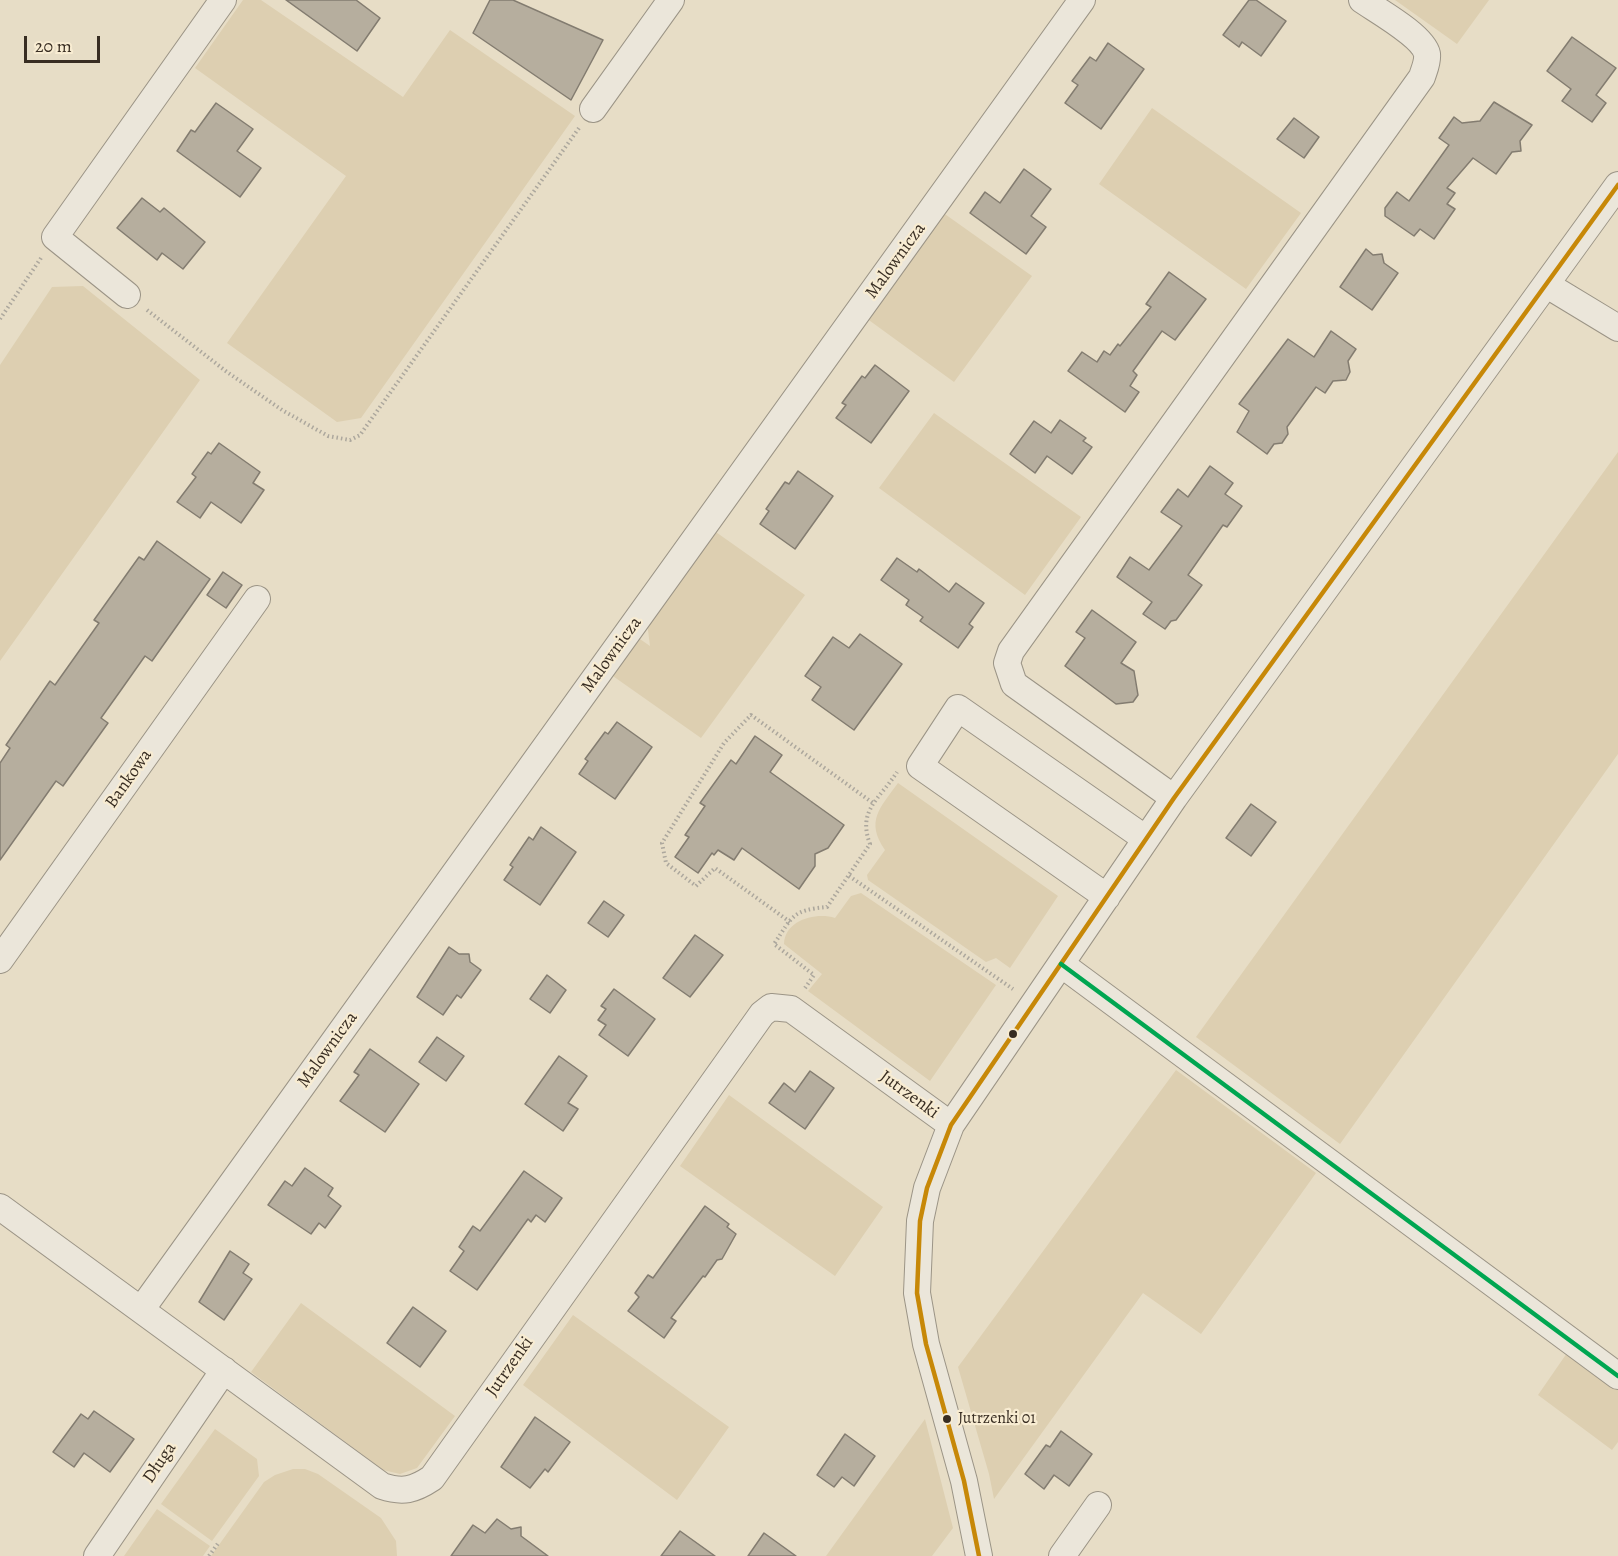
<!DOCTYPE html>
<html>
<head>
<meta charset="utf-8">
<style>
  body { margin:0 }
  #map { position:relative; width:1618px; height:1556px; overflow:hidden; background:#e7ddc6; font-family:Alegreya,serif }
  canvas { display:block }
  .scale { position:absolute; left:24px; top:36px; width:76px; height:27px; box-sizing:border-box; border:3px solid #382d22; border-top:0; padding-left:8px; font-size:18px; line-height:21px; white-space:nowrap; color:#382d22; -webkit-text-stroke:4px #f8ecd2; paint-order:stroke }
</style>
</head>
<body>
<div id="map">
<canvas width="1618" height="1556"></canvas>
<div class="scale">20 m</div>
</div>
<script>
const c = document.querySelector('canvas').getContext('2d');
c.lineJoin = 'round';
function fill(path, color) { c.fillStyle = color; c.fill(path, 'evenodd'); }
function trace(path, color, width, dash) { c.strokeStyle = color; c.lineWidth = width; c.lineCap = dash ? 'butt' : 'round'; c.setLineDash(dash || []); c.stroke(path); }
function label(font, color, halo, rows, align = 'center') {
  c.font = font + ' Alegreya,serif'; c.lineWidth = 4.5; c.setLineDash([]); c.textBaseline = 'middle'; c.strokeStyle = halo; c.fillStyle = color; for (const [text, x, y, turn = 0] of rows) {
    c.save(); c.translate(x, y); c.rotate((+turn || 0) * Math.PI / 180); c.textAlign = isNaN(turn) ? turn : align; if (halo) c.strokeText(text, 0, 0); c.fillText(text, 0, 0); c.restore();
  }
}
const green = new Path2D(`
  M 243,0 L 261,0 L 403,97 L 450,30 L 575,116 L 361,418 L 337,422 L 227,343 L 346,176 L 195,68 Z
  M 1395,0 L 1489,0 L 1457,44 Z
  M 1152,108 L 1301,213 L 1246,289 L 1099,184 Z
  M 942,212 L 1032,276 L 954,382 L 866,318 Z
  M 83,286 L 200,380 L 0,661 L 0,365 L 52,287 Z
  M 934,413 L 1081,517 L 1025,595 L 879,488 Z
  M 1618,452 L 1618,754 L 1340,1144 L 1196,1037 Z
  M 713,530 L 805,595 L 701,738 L 610,674 L 637,637 L 650,646 L 647,622 Z
  M 898,783 L 1058,896 L 1010,968 L 996,958 L 986,962 L 868,880 L 867,875 L 885,850 C 865,821 880,808 898,783 Z
  M 861,893 L 996,985 L 930,1081 L 808,991 L 822,974 L 784,944 C 785,920 816,912 835,918 L 851,896 Z
  M 1176,1070 L 1316,1173 L 1201,1334 L 1143,1293 L 994,1499 L 989,1474 L 958,1367 Z
  M 729,1095 L 883,1207 L 835,1276 L 680,1166 Z
  M 301,1303 L 455,1416 L 417,1468 L 400,1474 L 383,1470 L 251,1372 Z
  M 573,1315 L 729,1427 L 677,1500 L 523,1385 Z
  M 1567,1353 L 1618,1390 L 1618,1442 L 1612,1450 L 1538,1395 Z
  M 925,1419 L 953,1528 L 932,1556 L 826,1556 Z
  M 215,1429 L 257,1459 L 259,1476 L 212,1541 L 161,1504 Z
  M 293,1469 L 305,1469 L 318,1474 L 381,1518 L 396,1541 L 397,1556 L 211,1556 L 264,1482 L 275,1475 Z
  M 157,1509 L 210,1546 L 203,1556 L 124,1556 Z`);
const building = new Path2D(`
  M 286,0 L 356,0 L 380,18 L 357,51 Z
  M 490,0 L 513,0 L 603,40 L 571,100 L 473,33 Z
  M 1249,0 L 1256,0 L 1286,21 L 1261,56 L 1242,42 L 1239,47 L 1223,35 Z
  M 1572,37 L 1616,68 L 1596,95 L 1606,103 L 1592,122 L 1562,101 L 1571,89 L 1547,71 Z
  M 1108,43 L 1144,69 L 1101,129 L 1065,103 L 1078,85 L 1072,81 L 1090,57 L 1096,61 Z
  M 1494,102 L 1532,125 L 1520,141 L 1521,151 L 1512,152 L 1496,174 L 1473,158 L 1447,188 L 1455,193 L 1447,204 L 1455,209 L 1434,239 L 1420,229 L 1414,236 L 1385,216 L 1385,208 L 1397,192 L 1409,201 L 1449,145 L 1439,138 L 1454,117 L 1462,123 L 1480,121 Z
  M 216,103 L 253,129 L 237,151 L 261,168 L 240,197 L 177,151 L 191,130 L 195,132 Z
  M 1294,118 L 1319,137 L 1304,158 L 1277,139 Z
  M 1024,169 L 1051,189 L 1031,216 L 1046,227 L 1026,254 L 970,213 L 985,192 L 1000,203 Z
  M 142,198 L 160,212 L 164,208 L 205,242 L 183,269 L 162,253 L 157,260 L 117,228 Z
  M 1366,249 L 1373,255 L 1382,254 L 1384,263 L 1398,273 L 1372,310 L 1340,287 Z
  M 1169,272 L 1206,299 L 1175,340 L 1162,331 L 1133,371 L 1137,375 L 1130,386 L 1139,392 L 1125,412 L 1068,371 L 1082,352 L 1097,362 L 1104,351 L 1110,355 L 1118,344 L 1120,346 L 1151,307 L 1146,304 Z
  M 1331,331 L 1356,349 L 1348,361 L 1350,372 L 1346,380 L 1333,381 L 1325,393 L 1316,387 L 1287,427 L 1288,434 L 1282,443 L 1274,444 L 1267,454 L 1237,432 L 1249,411 L 1239,404 L 1288,339 L 1314,357 Z
  M 875,365 L 909,391 L 871,443 L 836,418 L 846,405 L 842,403 L 862,376 L 865,378 Z
  M 1060,420 L 1086,438 L 1083,441 L 1092,447 L 1072,474 L 1047,456 L 1035,473 L 1010,454 L 1034,421 L 1051,433 Z
  M 219,443 L 260,472 L 253,483 L 264,490 L 241,523 L 211,502 L 200,518 L 177,502 L 196,477 L 192,474 L 208,452 L 211,454 Z
  M 1210,466 L 1233,483 L 1225,494 L 1242,506 L 1227,527 L 1223,525 L 1188,575 L 1202,585 L 1176,620 L 1171,621 L 1165,629 L 1143,614 L 1152,602 L 1117,577 L 1130,557 L 1149,570 L 1182,526 L 1161,512 L 1178,489 L 1188,497 Z
  M 798,471 L 833,496 L 795,549 L 760,524 L 769,511 L 766,509 L 785,482 L 789,484 Z
  M 157,541 L 210,579 L 152,661 L 145,656 L 121,690 L 101,718 L 108,723 L 63,786 L 56,781 L 0,860 L 0,763 L 10,748 L 6,745 L 50,681 L 55,685 L 99,623 L 94,620 L 139,557 L 144,560 Z
  M 897,558 L 917,572 L 919,569 L 949,592 L 956,583 L 984,603 L 969,624 L 973,627 L 958,648 L 920,621 L 923,617 L 906,605 L 909,600 L 881,580 Z
  M 223,572 L 242,585 L 226,608 L 207,595 Z
  M 1092,610 L 1136,642 L 1121,663 L 1134,671 L 1138,695 L 1133,702 L 1116,704 L 1065,666 L 1085,638 L 1076,632 Z
  M 860,634 L 902,664 L 854,730 L 812,700 L 821,687 L 805,676 L 833,637 L 849,648 Z
  M 617,722 L 652,747 L 615,799 L 579,774 L 588,761 L 585,759 L 605,732 L 608,734 Z
  M 755,736 L 782,755 L 770,772 L 844,825 L 828,848 L 815,854 L 815,866 L 799,889 L 742,848 L 734,860 L 718,850 L 714,855 L 712,853 L 698,873 L 675,857 L 689,837 L 685,835 L 705,806 L 700,803 L 731,760 L 736,764 Z
  M 1251,804 L 1276,822 L 1251,856 L 1226,838 Z
  M 541,827 L 576,852 L 540,905 L 504,880 L 513,867 L 510,865 L 529,837 L 533,840 Z
  M 604,901 L 624,915 L 608,937 L 588,923 Z
  M 695,935 L 723,955 L 690,997 L 663,978 Z
  M 449,947 L 459,954 L 469,954 L 470,962 L 481,970 L 461,998 L 457,995 L 443,1015 L 417,997 Z
  M 547,975 L 566,990 L 550,1013 L 530,999 Z
  M 614,989 L 655,1019 L 628,1056 L 599,1035 L 606,1025 L 598,1020 L 606,1009 L 601,1006 Z
  M 437,1037 L 464,1056 L 446,1081 L 419,1062 Z
  M 370,1049 L 419,1084 L 385,1132 L 340,1101 L 359,1075 L 354,1072 Z
  M 559,1056 L 587,1076 L 568,1103 L 578,1109 L 563,1131 L 525,1104 Z
  M 810,1071 L 834,1088 L 805,1129 L 769,1103 L 784,1083 L 795,1092 Z
  M 305,1168 L 333,1188 L 328,1196 L 341,1206 L 325,1228 L 319,1223 L 311,1234 L 268,1205 L 285,1181 L 292,1186 Z
  M 524,1171 L 562,1198 L 545,1222 L 536,1215 L 531,1222 L 528,1219 L 477,1290 L 450,1271 L 464,1251 L 459,1247 L 473,1226 L 480,1231 Z
  M 705,1206 L 729,1224 L 727,1227 L 736,1234 L 722,1259 L 717,1260 L 705,1277 L 703,1276 L 671,1318 L 676,1321 L 664,1338 L 628,1311 L 639,1297 L 635,1293 L 648,1275 L 653,1278 Z
  M 230,1251 L 249,1264 L 243,1273 L 252,1279 L 224,1320 L 199,1302 Z
  M 413,1307 L 446,1331 L 420,1367 L 387,1343 Z
  M 94,1411 L 134,1439 L 110,1472 L 84,1453 L 74,1467 L 53,1452 L 81,1414 L 88,1419 Z
  M 535,1417 L 570,1442 L 548,1472 L 545,1469 L 530,1488 L 501,1467 Z
  M 1061,1431 L 1092,1454 L 1069,1486 L 1054,1475 L 1044,1489 L 1025,1474 L 1046,1445 L 1050,1447 Z
  M 845,1434 L 875,1456 L 854,1486 L 842,1477 L 834,1487 L 817,1475 Z
  M 497,1519 L 511,1529 L 521,1527 L 521,1536 L 548,1556 L 451,1556 L 473,1525 L 485,1533 Z
  M 680,1531 L 715,1556 L 661,1556 Z
  M 764,1533 L 796,1556 L 748,1556 Z`);
const path = new Path2D(`
  M 147,310 L 227,372 L 282,410 L 328,436 L 350,440 L 360,435 L 579,128
  M 0,319 L 41,258
  M 849,876 L 1013,989
  M 790,922 L 715,868 L 696,886 L 666,863 L 662,843 L 724,743 L 751,715 L 873,803
  M 805,988 L 814,975 L 774,944 C 793,916 792,910 827,907 L 870,844 C 857,810 880,799 897,772
  M 209,1556 L 219,1542`);
const minor = new Path2D(`
  M 593,109 L 671,0
  M 1547,285 L 1618,328
  M 127,295 L 55,237 L 223,0
  M 1174,798 L 1014,684 L 1007,663 L 1011,651 L 1422,77 C 1424,70 1428,62 1427,54 C 1423,36 1378,11 1362,0
  M 1107,897 L 920,766 L 958,708 L 1146,839
  M 0,960 L 257,599
  M 1061,964 L 1618,1376
  M 0,1207 L 382,1486 C 403,1493 414,1490 432,1478 L 762,1014 L 771,1007 L 791,1009 L 951,1125
  M 141,1310 L 1082,0
  M 97,1556 L 224,1370
  M 979,1556 L 964,1481 L 926,1344 L 917,1293 L 920,1221 L 927,1188 L 951,1125 L 1174,798 L 1618,185
  M 1062,1556 L 1098,1505`);
const bus1 = new Path2D(`
  M 979,1556 L 964,1481 L 926,1344 L 917,1293 L 920,1221 L 927,1188 L 951,1125 L 1174,798 L 1618,185`);
const bus2 = new Path2D(`
  M 1061,964 L 1618,1376`);
const markers = [
  [1013,1034,5,"#382d22"],
  [947,1419,5,"#382d22"]
];
const busNames = [
  ["Jutrzenki 01",958,1419]
];
const streetNames = [
  ["Malownicza",896,261,-54],
  ["Malownicza",612,655,-54],
  ["Bankowa",129,779,-55],
  ["Malownicza",328,1050,-54],
  ["Jutrzenki",909,1095,36],
  ["Jutrzenki",510,1367,-55],
  ["Długa",160,1463,-56]
];
fill(green, '#ddcfb1');
fill(building, '#b6ae9e');
trace(building, '#837c70', 1.5);
trace(minor, '#9b9486', 28);
trace(path, '#aca79d', 4, [1.5, 3]);
trace(minor, '#ebe6da', 26);
trace(bus1, '#c78808', 4.5);
trace(bus2, '#00a651', 4.5);
for (const [x, y, r, color] of markers) { const dot = new Path2D(); dot.arc(x, y, r, 0, 2 * Math.PI); c.fillStyle = color; c.fill(dot); trace(dot, '#f8ecd2', 2); }
label('16px', '#382d22', '#f8ecd2', busNames, 'left');
label('18px', '#382d22', '#f8ecd2', streetNames);
</script>
</body>
</html>
